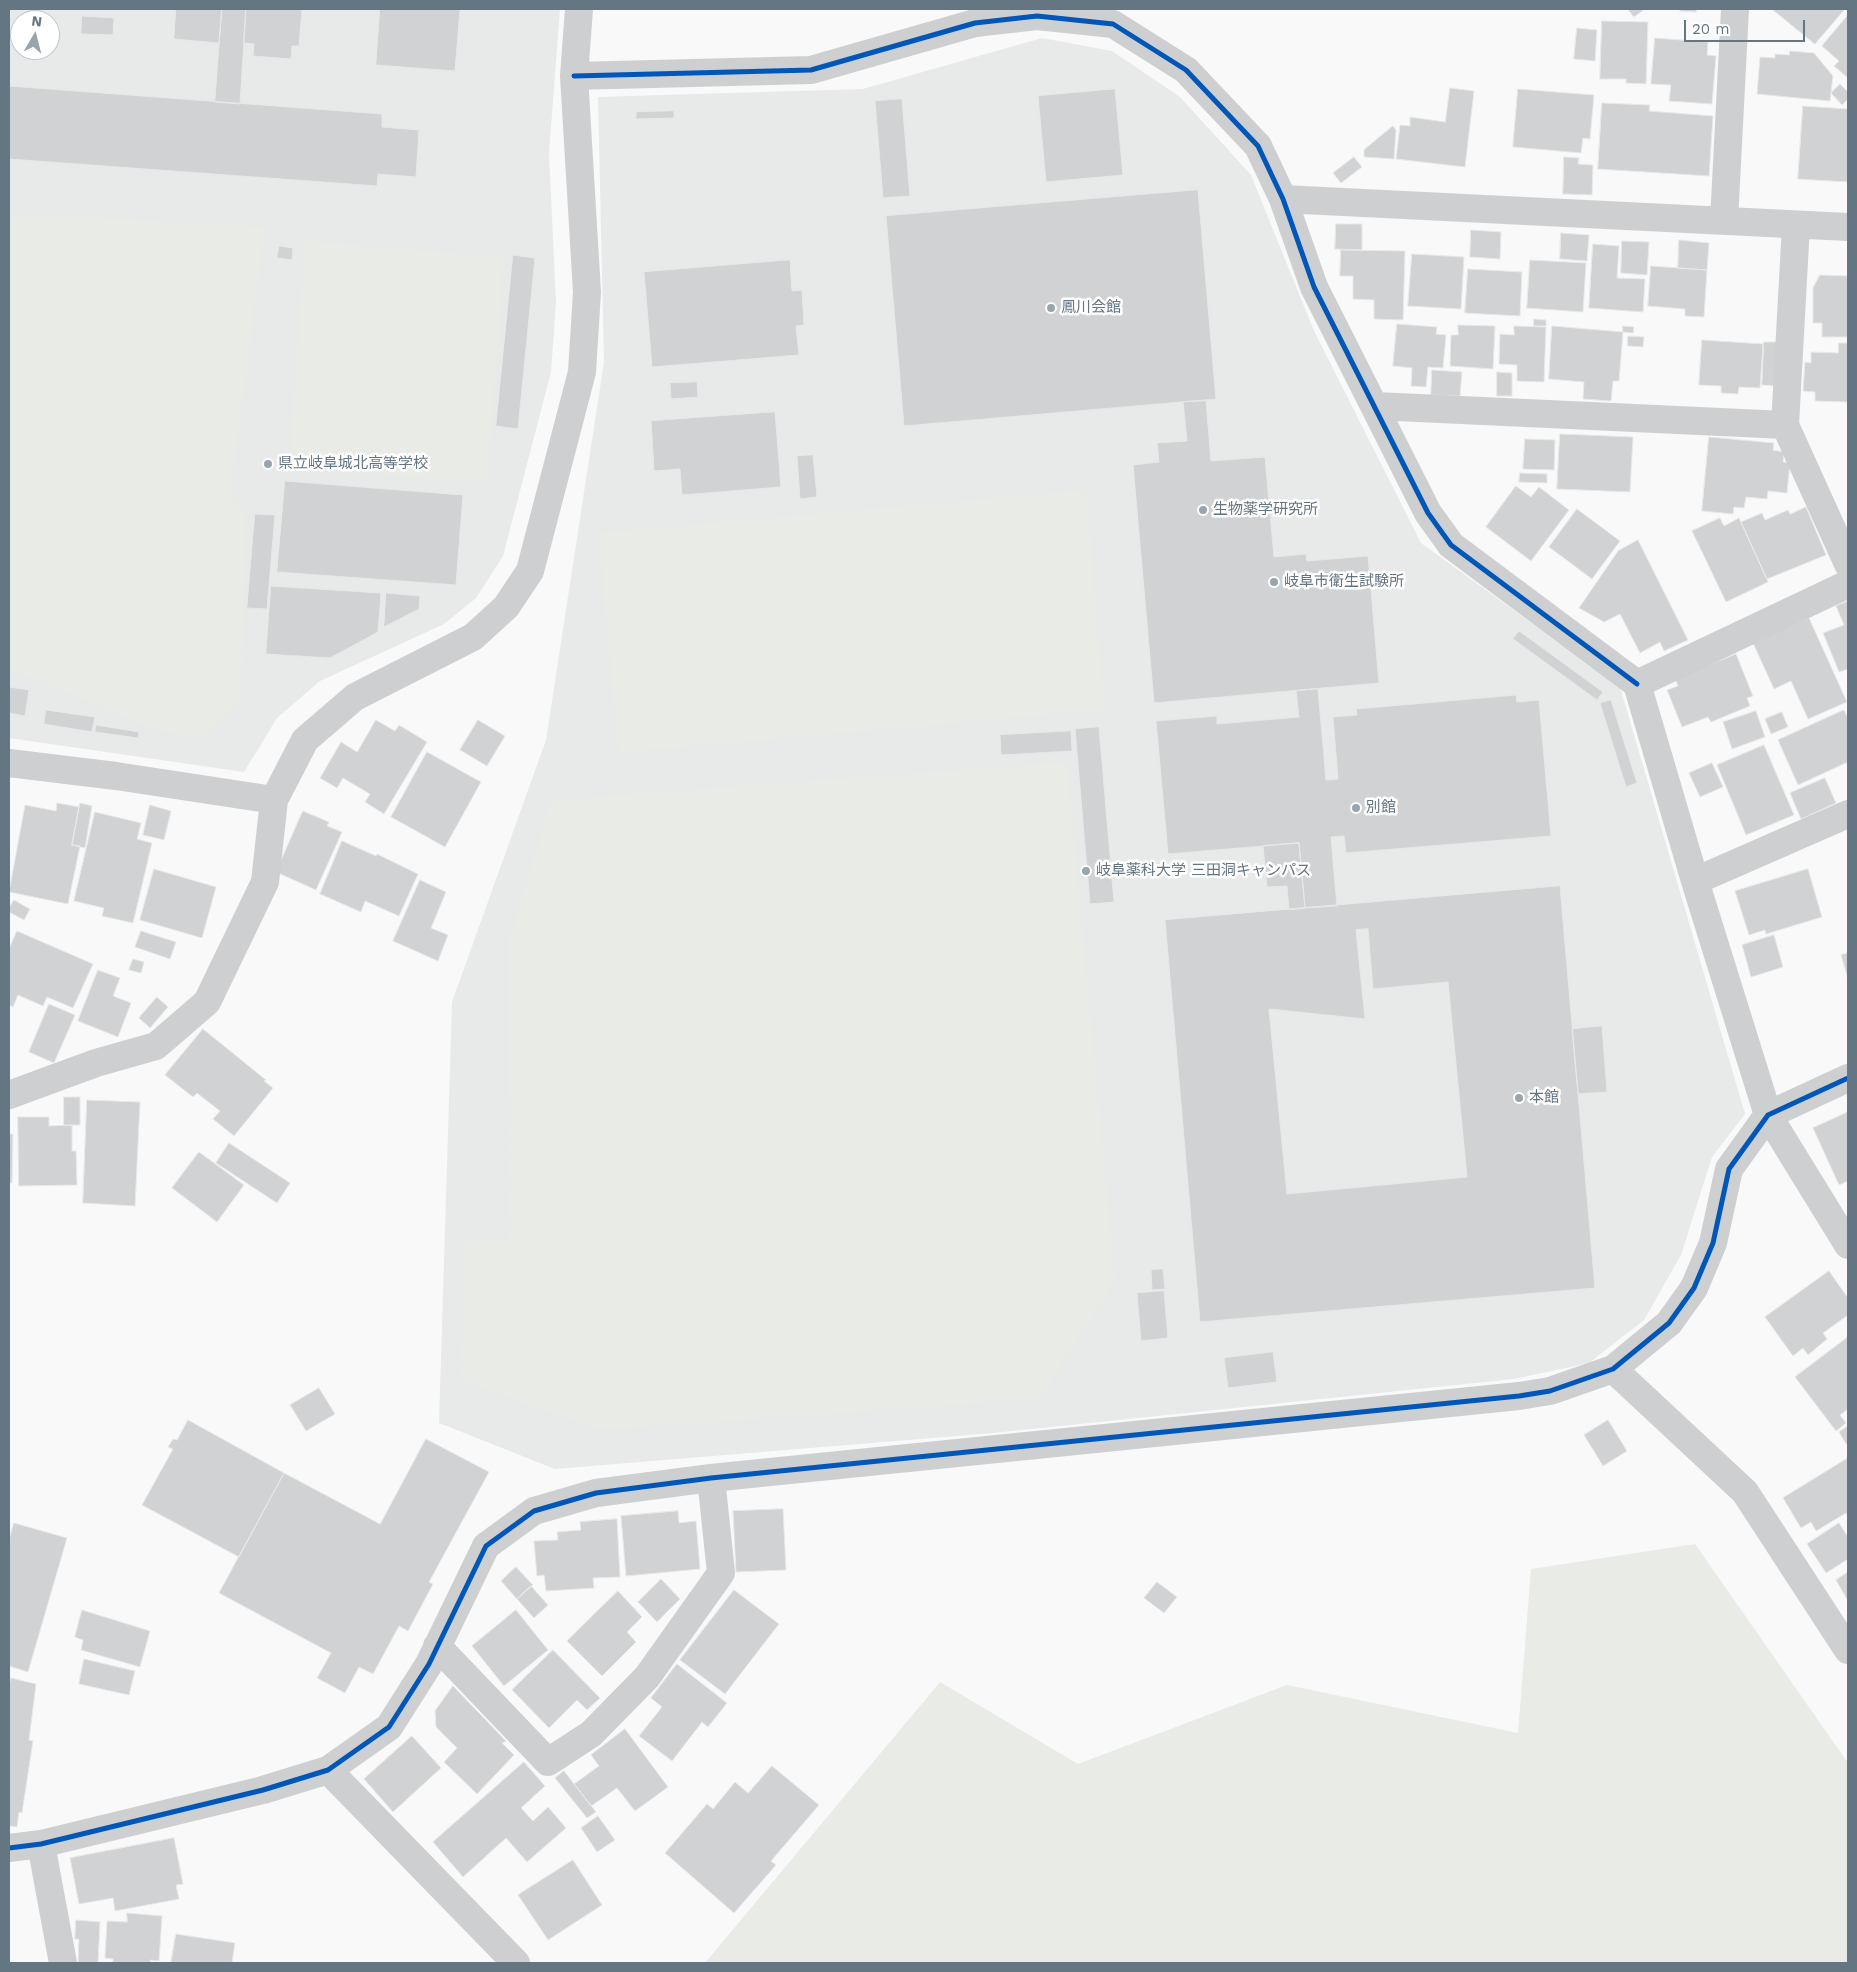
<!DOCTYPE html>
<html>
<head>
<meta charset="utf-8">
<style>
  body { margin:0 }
  #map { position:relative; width:1857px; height:1972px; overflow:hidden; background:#f9f9f9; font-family:"Work Sans",sans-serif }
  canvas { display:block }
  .frame { position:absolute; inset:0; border:10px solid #657683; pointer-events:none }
  .north { position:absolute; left:10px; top:10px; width:50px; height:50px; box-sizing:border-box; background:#fff; border:1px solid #c1c8cd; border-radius:50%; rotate:8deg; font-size:14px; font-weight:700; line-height:20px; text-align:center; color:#657683 }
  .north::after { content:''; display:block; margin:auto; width:18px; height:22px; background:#99a4ac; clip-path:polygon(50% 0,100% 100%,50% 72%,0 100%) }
  .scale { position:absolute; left:1684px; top:20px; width:121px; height:22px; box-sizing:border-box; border:2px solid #657683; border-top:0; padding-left:6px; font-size:15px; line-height:18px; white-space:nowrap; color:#657683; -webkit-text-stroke:4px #fff; paint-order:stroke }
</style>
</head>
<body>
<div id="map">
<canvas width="1857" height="1972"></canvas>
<div class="frame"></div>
<div class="north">N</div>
<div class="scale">20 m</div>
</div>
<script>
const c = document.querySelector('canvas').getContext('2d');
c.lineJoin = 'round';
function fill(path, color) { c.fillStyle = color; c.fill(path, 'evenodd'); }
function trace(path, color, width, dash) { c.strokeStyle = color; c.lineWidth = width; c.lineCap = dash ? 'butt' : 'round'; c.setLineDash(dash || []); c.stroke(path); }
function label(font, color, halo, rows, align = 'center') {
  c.font = font + ' "Work Sans","Noto Sans JP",sans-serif'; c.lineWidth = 5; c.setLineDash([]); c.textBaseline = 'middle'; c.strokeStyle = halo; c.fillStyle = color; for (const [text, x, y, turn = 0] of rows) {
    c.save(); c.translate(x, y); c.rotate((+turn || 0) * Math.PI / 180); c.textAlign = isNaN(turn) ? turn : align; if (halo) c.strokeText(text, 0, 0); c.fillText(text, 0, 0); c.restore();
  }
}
const built = new Path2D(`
  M 9,9 L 560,9 L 549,154 L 556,302 L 551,372 L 503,556 L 476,598 L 444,624 L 320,681 L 277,718 L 244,772 L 9,738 ZM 20,20 L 50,20 L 50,50 L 20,50 Z
  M 1042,38 L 1112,51 L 1180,97 L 1251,175 L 1314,331 L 1421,543 L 1620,687 L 1745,1114 L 1712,1157 L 1681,1255 L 1644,1320 L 1589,1363 L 1514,1379 L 993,1433 L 555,1469 L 439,1423 L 452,1002 L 546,740 L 604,362 L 598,97 L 863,89 Z`);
const green = new Path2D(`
  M 9,213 L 265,227 L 230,497 L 246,514 L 241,702 L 204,739 L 153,729 L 26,675 L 9,674 Z
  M 305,241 L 504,257 L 487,483 L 288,467 Z
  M 1086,490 L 1105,710 L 618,753 L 598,533 Z
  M 1067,762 L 1115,1280 L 1040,1399 L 601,1430 L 461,1381 L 465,1238 L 510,1241 L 509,940 L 551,800 Z
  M 1695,1544 L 1848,1763 L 1848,1963 L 705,1963 L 940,1682 L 1078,1764 L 1287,1685 L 1518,1733 L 1531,1569 Z`);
const building = new Path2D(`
  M 176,9 L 222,9 L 219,43 L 174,39 Z
  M 222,9 L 246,9 L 240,104 L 215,102 Z
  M 246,9 L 302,9 L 299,46 L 292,46 L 291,59 L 253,56 L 254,44 L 244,43 Z
  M 380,9 L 460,9 L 455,71 L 376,65 Z
  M 1628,9 L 1645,9 L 1634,17 Z
  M 1680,9 L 1697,9 L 1696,12 L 1680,11 Z
  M 1772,9 L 1845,9 L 1815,44 Z
  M 1848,15 L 1848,78 L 1834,66 L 1839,61 L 1822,46 Z
  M 82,16 L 114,18 L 113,35 L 81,34 Z
  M 1602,21 L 1648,22 L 1646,84 L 1626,83 L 1626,79 L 1600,79 Z
  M 1577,28 L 1597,30 L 1595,61 L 1574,59 Z
  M 1655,38 L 1708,42 L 1707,55 L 1716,56 L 1712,104 L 1669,101 L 1671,85 L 1651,84 Z
  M 1790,51 L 1814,53 L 1833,76 L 1830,101 L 1757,94 L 1760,57 L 1775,58 L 1775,54 L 1789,55 Z
  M 1840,84 L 1848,92 L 1848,99 L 1842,105 L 1831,93 Z
  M 9,86 L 382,114 L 382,127 L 419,130 L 416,177 L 378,174 L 377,186 L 9,159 Z
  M 1450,88 L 1474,91 L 1465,167 L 1396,159 L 1400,125 L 1410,126 L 1410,117 L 1445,122 Z
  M 1115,89 L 1123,175 L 1046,182 L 1038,96 Z
  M 1518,89 L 1594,95 L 1590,139 L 1583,138 L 1581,153 L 1513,147 Z
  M 902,99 L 910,196 L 883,198 L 875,101 Z
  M 1602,103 L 1650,105 L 1649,111 L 1713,116 L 1709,176 L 1598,169 Z
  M 1803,106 L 1848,109 L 1848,182 L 1798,179 Z
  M 674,111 L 674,118 L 636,119 L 636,112 Z
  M 1393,126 L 1396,130 L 1394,159 L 1364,157 L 1364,150 Z
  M 1354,157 L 1362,167 L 1341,183 L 1333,173 Z
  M 1564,157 L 1579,158 L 1578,164 L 1593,165 L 1592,195 L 1563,194 Z
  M 1198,190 L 1216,399 L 904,426 L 886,216 Z
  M 1336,224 L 1362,224 L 1362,250 L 1335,249 Z
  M 1471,230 L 1501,232 L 1500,259 L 1470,257 Z
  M 1561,233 L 1589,235 L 1587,261 L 1560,259 Z
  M 1679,240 L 1709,243 L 1707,270 L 1678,268 Z
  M 1622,241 L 1649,242 L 1647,275 L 1621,273 Z
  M 1593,244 L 1619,246 L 1617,278 L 1645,279 L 1643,312 L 1589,308 Z
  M 279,246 L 293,248 L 292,260 L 277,258 Z
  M 1341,250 L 1405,251 L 1403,320 L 1374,319 L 1374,300 L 1353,299 L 1353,276 L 1340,276 Z
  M 1412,254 L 1464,257 L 1461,309 L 1408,306 Z
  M 513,255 L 535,258 L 518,429 L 496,426 Z
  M 790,260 L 792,291 L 802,290 L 804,325 L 796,326 L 799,355 L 652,367 L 644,272 Z
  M 1530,260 L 1586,263 L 1583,312 L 1527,308 Z
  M 1651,266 L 1707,270 L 1704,317 L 1685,316 L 1685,309 L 1648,306 Z
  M 1468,269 L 1522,272 L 1520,316 L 1465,313 Z
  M 1820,275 L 1848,276 L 1848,337 L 1822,337 L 1822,323 L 1813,323 L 1813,288 Z
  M 1534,319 L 1546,320 L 1546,326 L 1534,326 Z
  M 1397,324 L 1437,327 L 1436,334 L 1446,335 L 1443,368 L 1428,367 L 1426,387 L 1411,386 L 1412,368 L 1393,366 Z
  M 1458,325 L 1495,326 L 1493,369 L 1450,366 L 1451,335 L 1458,335 Z
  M 1514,326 L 1546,327 L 1544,382 L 1517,381 L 1517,365 L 1499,364 L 1500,334 L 1514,335 Z
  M 1552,326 L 1623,332 L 1619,381 L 1613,381 L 1611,401 L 1583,399 L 1584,382 L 1549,379 Z
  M 1623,326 L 1634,327 L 1633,333 L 1623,332 Z
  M 1628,336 L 1644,337 L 1643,347 L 1628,346 Z
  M 1702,340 L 1763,344 L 1760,388 L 1739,387 L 1738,394 L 1721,393 L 1721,386 L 1699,385 Z
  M 1764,342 L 1778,342 L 1776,386 L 1762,385 Z
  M 1839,343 L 1848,343 L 1848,402 L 1815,401 L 1815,392 L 1803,391 L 1805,362 L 1811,363 L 1811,352 L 1838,353 Z
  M 1432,370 L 1462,372 L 1460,396 L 1431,395 Z
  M 1497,372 L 1512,373 L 1512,396 L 1497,396 Z
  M 697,382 L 698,397 L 671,399 L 670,383 Z
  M 1206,401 L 1211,461 L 1265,457 L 1274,557 L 1306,554 L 1307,561 L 1368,556 L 1379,683 L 1154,703 L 1133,465 L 1159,462 L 1157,443 L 1187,441 L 1183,402 Z
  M 775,412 L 781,487 L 682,495 L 680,469 L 654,471 L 651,421 Z
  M 1560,434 L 1633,437 L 1630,492 L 1557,489 Z
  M 1709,437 L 1774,443 L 1773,450 L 1784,452 L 1783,462 L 1790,463 L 1787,493 L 1768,491 L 1767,499 L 1746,497 L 1744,508 L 1734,507 L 1733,514 L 1702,511 Z
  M 1525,439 L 1555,440 L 1554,470 L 1523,469 Z
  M 813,455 L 817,497 L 800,499 L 797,456 Z
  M 1520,473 L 1547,474 L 1547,483 L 1519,482 Z
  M 285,481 L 463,495 L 456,585 L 277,572 Z
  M 1516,486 L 1531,497 L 1539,487 L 1569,510 L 1531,561 L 1486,527 Z
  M 1806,507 L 1826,555 L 1767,579 L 1741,522 L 1762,513 L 1765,520 L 1788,510 L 1790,514 Z
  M 1577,509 L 1620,541 L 1592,579 L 1549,547 Z
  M 255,514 L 275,515 L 267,609 L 247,608 Z
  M 1720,518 L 1724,526 L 1739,518 L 1768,582 L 1726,602 L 1692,531 Z
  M 1638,540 L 1688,640 L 1664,651 L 1660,642 L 1640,653 L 1620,614 L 1604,622 L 1579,608 L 1618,551 Z
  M 271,586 L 381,593 L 378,632 L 330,658 L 266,654 Z
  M 386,593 L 420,596 L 419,609 L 384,627 Z
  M 1848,601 L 1848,669 L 1839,672 L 1823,633 L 1844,625 L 1836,606 Z
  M 1809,618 L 1847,702 L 1808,719 L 1791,681 L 1774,689 L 1753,643 Z
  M 1519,631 L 1603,692 L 1597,700 L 1513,639 Z
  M 1736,654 L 1753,696 L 1747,698 L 1750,706 L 1711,722 L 1708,717 L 1682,727 L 1667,690 L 1678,686 L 1675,679 Z
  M 9,687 L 29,690 L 25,716 L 9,713 Z
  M 1318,689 L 1326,780 L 1338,779 L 1333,717 L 1357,715 L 1356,709 L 1516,695 L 1517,702 L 1539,700 L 1551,836 L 1346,853 L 1344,836 L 1331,837 L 1337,906 L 1305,908 L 1299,843 L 1168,854 L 1156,721 L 1217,716 L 1217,724 L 1299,717 L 1296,691 Z
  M 1611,700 L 1637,783 L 1626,787 L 1600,703 Z
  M 46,710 L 95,717 L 92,732 L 44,724 Z
  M 1844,710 L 1848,718 L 1848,762 L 1798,785 L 1778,740 Z
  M 1756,711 L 1765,737 L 1732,749 L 1723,722 Z
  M 1782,712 L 1788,727 L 1771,734 L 1765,719 Z
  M 376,720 L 395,731 L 399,725 L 427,742 L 384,814 L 365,802 L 370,794 L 343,778 L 337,788 L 320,778 L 341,742 L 357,752 Z
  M 478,720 L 505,736 L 487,766 L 460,750 Z
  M 96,725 L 139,732 L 138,738 L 95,732 Z
  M 1099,727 L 1114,902 L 1090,904 L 1075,729 Z
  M 1071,731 L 1072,751 L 1001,755 L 1000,735 Z
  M 1764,745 L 1794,815 L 1746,835 L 1717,765 Z
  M 427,752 L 481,782 L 445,847 L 391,817 Z
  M 1712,763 L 1723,787 L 1700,797 L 1689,773 Z
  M 1825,778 L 1836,803 L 1801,819 L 1790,793 Z
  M 57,803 L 79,807 L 72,845 L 80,846 L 68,904 L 9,892 L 25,805 L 56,811 Z
  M 80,803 L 92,806 L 85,848 L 72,845 Z
  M 150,805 L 171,811 L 164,840 L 143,835 Z
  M 303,811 L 329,822 L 327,826 L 342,832 L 316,890 L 276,872 Z
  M 95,812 L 141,823 L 137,839 L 152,843 L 133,923 L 102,916 L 104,908 L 74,901 Z
  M 342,841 L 376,856 L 377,854 L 418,874 L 399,916 L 365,901 L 361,912 L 320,894 Z
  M 1299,843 L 1305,908 L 1289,910 L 1287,886 L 1267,887 L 1263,846 Z
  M 154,869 L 216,887 L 202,938 L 140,920 Z
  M 1808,869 L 1822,917 L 1766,934 L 1765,930 L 1749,935 L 1735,891 Z
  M 420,880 L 446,892 L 431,928 L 448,935 L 438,961 L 393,941 Z
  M 1560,886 L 1595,1288 L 1200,1322 L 1165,920 ZM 1368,929 L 1373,989 L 1448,982 L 1467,1177 L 1287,1194 L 1269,1009 L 1365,1019 L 1356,930 Z
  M 14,900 L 30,909 L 24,920 L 9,912 L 9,908 Z
  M 17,931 L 93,964 L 73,1008 L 47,997 L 43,1006 L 18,995 L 13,1007 L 9,1005 L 9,949 Z
  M 141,931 L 176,942 L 170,959 L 135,947 Z
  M 1774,935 L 1783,967 L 1751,977 L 1742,945 Z
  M 1848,953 L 1848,979 L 1841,955 Z
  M 133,959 L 144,962 L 141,973 L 129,970 Z
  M 98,970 L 120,978 L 113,996 L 131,1003 L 118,1037 L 78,1021 Z
  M 157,997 L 168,1007 L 150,1028 L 139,1018 Z
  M 49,1004 L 75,1015 L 54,1063 L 29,1052 Z
  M 1602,1026 L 1607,1092 L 1578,1094 L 1572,1029 Z
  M 203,1029 L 266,1080 L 264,1081 L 273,1088 L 234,1136 L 213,1119 L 220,1111 L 197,1093 L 193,1097 L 165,1075 Z
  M 64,1097 L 80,1097 L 80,1125 L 64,1125 Z
  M 87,1100 L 140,1102 L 135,1206 L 83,1203 Z
  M 1848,1112 L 1848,1181 L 1839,1185 L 1813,1128 Z
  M 18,1117 L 49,1117 L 49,1126 L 72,1125 L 72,1151 L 76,1151 L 77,1185 L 19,1186 Z
  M 9,1134 L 13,1134 L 12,1183 L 9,1183 Z
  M 229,1143 L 290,1183 L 277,1203 L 216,1163 Z
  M 199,1152 L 244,1185 L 217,1222 L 172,1188 Z
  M 1163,1269 L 1165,1289 L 1152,1290 L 1151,1270 Z
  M 1829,1271 L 1848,1298 L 1848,1315 L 1823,1333 L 1827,1339 L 1808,1355 L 1803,1348 L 1793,1356 L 1765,1317 Z
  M 1164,1291 L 1168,1338 L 1141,1341 L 1137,1293 Z
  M 1848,1337 L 1848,1409 L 1840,1415 L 1846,1423 L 1836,1431 L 1795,1377 Z
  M 1273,1352 L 1277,1382 L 1228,1388 L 1224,1358 Z
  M 319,1388 L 335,1414 L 306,1431 L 290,1405 Z
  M 188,1420 L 284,1473 L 239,1557 L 142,1505 L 173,1449 L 168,1447 L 173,1439 L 177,1440 Z
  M 1608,1420 L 1627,1451 L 1603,1466 L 1584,1435 Z
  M 1848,1426 L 1848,1443 L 1846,1444 L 1839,1432 Z
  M 426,1439 L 489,1472 L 429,1582 L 433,1584 L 408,1631 L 399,1626 L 373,1674 L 359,1667 L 345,1693 L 317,1678 L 331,1653 L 219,1593 L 284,1473 L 380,1524 Z
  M 1848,1458 L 1848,1517 L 1846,1513 L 1816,1531 L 1811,1522 L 1801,1528 L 1783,1498 Z
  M 783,1509 L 786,1570 L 736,1572 L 733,1511 Z
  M 678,1511 L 679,1523 L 696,1521 L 700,1569 L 626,1576 L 621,1516 Z
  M 617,1519 L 620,1577 L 593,1578 L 594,1588 L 546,1591 L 544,1575 L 537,1576 L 534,1541 L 558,1540 L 557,1532 L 581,1530 L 580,1522 Z
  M 14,1523 L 67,1538 L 28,1672 L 9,1666 L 9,1540 Z
  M 1839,1523 L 1848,1537 L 1848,1559 L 1826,1573 L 1807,1544 Z
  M 516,1567 L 533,1585 L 517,1599 L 501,1581 Z
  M 1848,1572 L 1848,1601 L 1836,1580 Z
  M 661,1579 L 680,1599 L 657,1622 L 638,1602 Z
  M 1157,1582 L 1177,1597 L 1164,1613 L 1144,1598 Z
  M 531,1586 L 548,1605 L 534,1618 L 517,1599 Z
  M 734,1590 L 779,1624 L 725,1694 L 680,1660 Z
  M 618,1591 L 642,1617 L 627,1632 L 636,1642 L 602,1676 L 567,1641 Z
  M 82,1610 L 150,1631 L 140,1667 L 81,1650 L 83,1640 L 75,1637 Z
  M 516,1610 L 548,1650 L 504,1686 L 472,1646 Z
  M 553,1650 L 600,1698 L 587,1710 L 577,1700 L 549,1728 L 512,1690 Z
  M 84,1659 L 135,1671 L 129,1695 L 79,1684 Z
  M 677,1664 L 727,1703 L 708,1727 L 702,1722 L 672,1761 L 639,1736 L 662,1707 L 651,1698 Z
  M 11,1678 L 36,1684 L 29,1740 L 33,1741 L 22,1813 L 19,1812 L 17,1827 L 9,1826 L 9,1686 Z
  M 453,1686 L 506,1741 L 502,1743 L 514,1755 L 477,1794 L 444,1762 L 457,1748 L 436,1727 L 435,1711 Z
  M 625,1729 L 668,1787 L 635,1811 L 617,1788 L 591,1806 L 574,1784 L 599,1766 L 591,1755 Z
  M 412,1736 L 441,1768 L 393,1812 L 364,1779 Z
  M 524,1762 L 545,1786 L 521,1808 L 533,1821 L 548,1807 L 566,1828 L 527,1862 L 506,1838 L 463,1877 L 433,1842 Z
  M 772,1766 L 819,1805 L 771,1861 L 776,1865 L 734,1913 L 665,1853 L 707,1804 L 713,1809 L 735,1782 L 748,1793 Z
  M 564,1771 L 596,1812 L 587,1818 L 555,1778 Z
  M 598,1816 L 615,1840 L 597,1852 L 581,1828 Z
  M 174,1838 L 183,1884 L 176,1885 L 179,1899 L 115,1911 L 113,1898 L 79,1904 L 70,1858 Z
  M 573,1860 L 602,1905 L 548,1940 L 518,1895 Z
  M 127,1913 L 162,1916 L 159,1961 L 150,1960 L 151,1963 L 113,1963 L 113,1959 L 105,1958 L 107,1921 L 127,1922 Z
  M 76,1920 L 100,1922 L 98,1963 L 78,1963 L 79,1939 L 75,1939 Z
  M 176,1934 L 235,1943 L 232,1963 L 171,1963 Z`);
const minor = new Path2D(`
  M 574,76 L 811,70 L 975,23 L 1037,16 L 1113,24 L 1186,70 L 1258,146 L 1283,199 L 1314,287 L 1428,513 L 1451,545 L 1637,684
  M 1283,199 L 1848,227
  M 1724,221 L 1735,9
  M 1796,225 L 1785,425 L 1848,564
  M 1375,406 L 1785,425
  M 1848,584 L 1637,684 L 1695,881 L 1768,1115 L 1848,1245
  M 9,763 L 116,776 L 274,800
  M 1695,881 L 1848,814
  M 9,1095 L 96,1063 L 156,1046 L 207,1002 L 265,882 L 274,800 L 305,740 L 355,697 L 473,637 L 506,607 L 530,571 L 582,372 L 587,292 L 574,76 L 579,9
  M 1613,1369 L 1745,1492 L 1848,1650
  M 437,1646 L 548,1762 L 591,1734 L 647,1677 L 721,1573 L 711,1478
  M 328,1770 L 516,1963
  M 41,1844 L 63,1963
  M 9,1848 L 41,1844 L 263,1790 L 328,1770 L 389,1727 L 429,1664 L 486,1546 L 534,1511 L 596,1493 L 711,1478 L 1519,1396 L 1550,1391 L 1613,1369 L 1669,1323 L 1694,1288 L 1713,1243 L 1729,1169 L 1768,1115 L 1848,1078`);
const cycleway = new Path2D(`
  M 574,76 L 811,70 L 975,23 L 1037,16 L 1113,24 L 1186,70 L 1258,146 L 1283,199 L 1314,287 L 1428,513 L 1451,545 L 1637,684
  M 9,1848 L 41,1844 L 263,1790 L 328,1770 L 389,1727 L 429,1664 L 486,1546 L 534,1511 L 596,1493 L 711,1478 L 1519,1396 L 1550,1391 L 1613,1369 L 1669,1323 L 1694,1288 L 1713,1243 L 1729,1169 L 1768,1115 L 1848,1078`);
const markers = [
  [1051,308,5,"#99a4ac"],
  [268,464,5,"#99a4ac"],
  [1203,510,5,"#99a4ac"],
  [1274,582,5,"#99a4ac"],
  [1356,808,5,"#99a4ac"],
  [1086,871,5,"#99a4ac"],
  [1519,1098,5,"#99a4ac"]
];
const poiNames = [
  ["鳳川会館",1061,308],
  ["県立岐阜城北高等学校",278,464],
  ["生物薬学研究所",1213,510],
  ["岐阜市衛生試験所",1284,582],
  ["別館",1366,808],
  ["岐阜薬科大学 三田洞キャンパス",1096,871],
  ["本館",1529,1098]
];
fill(built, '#e8e9e9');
fill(green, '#e8ebe6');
fill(building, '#d0d2d3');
trace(building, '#e8e8e8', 1);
trace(minor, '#cecfd0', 28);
trace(cycleway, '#0057b8', 5);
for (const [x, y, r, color] of markers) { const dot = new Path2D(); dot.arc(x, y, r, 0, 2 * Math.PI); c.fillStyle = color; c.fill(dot); trace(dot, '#fff', 2); }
label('15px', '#657683', '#fff', poiNames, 'left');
</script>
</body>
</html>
